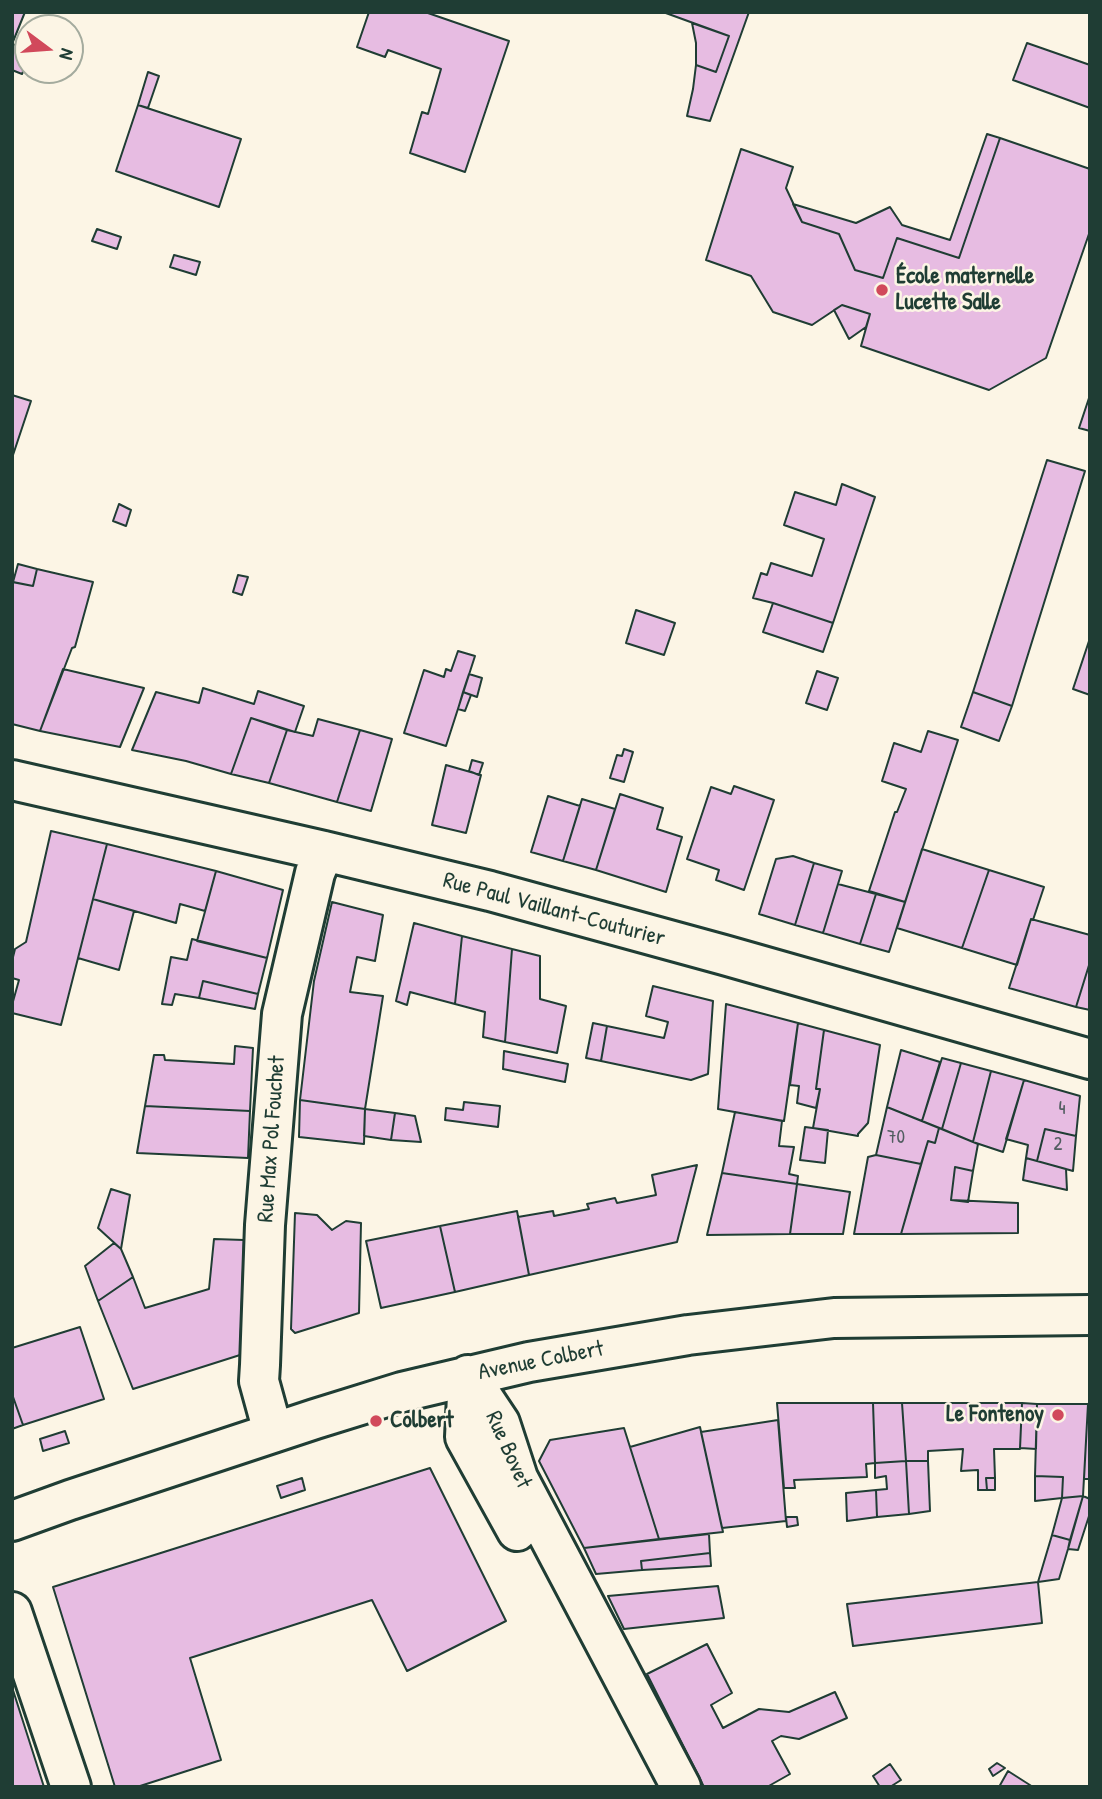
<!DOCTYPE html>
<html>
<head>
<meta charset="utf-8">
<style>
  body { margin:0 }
  #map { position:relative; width:1102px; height:1799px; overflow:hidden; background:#fcf5e5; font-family:"Patrick Hand",sans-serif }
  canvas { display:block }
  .frame { position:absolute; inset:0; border:14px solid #1f3d34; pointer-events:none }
  .north { position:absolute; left:14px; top:14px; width:70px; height:70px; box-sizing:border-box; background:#fcf5e5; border:2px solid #a4ab9e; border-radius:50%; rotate:106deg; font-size:19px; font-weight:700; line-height:28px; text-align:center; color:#1f3d34 }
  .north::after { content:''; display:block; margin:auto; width:24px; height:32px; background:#d1495b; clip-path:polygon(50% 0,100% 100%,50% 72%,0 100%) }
</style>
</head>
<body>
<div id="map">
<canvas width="1102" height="1799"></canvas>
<div class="frame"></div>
<div class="north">N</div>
</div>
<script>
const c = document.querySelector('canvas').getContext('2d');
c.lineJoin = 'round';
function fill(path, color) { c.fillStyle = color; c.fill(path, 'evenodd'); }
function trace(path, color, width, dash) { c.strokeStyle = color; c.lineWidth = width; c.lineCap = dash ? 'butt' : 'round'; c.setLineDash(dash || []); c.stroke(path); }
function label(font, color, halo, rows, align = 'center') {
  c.font = font + ' "Patrick Hand",sans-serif'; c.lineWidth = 5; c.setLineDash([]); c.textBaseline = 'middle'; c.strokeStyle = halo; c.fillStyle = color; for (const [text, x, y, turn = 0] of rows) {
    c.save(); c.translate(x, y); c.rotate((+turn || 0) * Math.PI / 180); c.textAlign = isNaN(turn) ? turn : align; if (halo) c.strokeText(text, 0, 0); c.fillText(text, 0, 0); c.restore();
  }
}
const building = new Path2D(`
  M 12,12 L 25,12 L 12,44 Z
  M 369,12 L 425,12 L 509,41 L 465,172 L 410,153 L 422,112 L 428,114 L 441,69 L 388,50 L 385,57 L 357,47 Z
  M 663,12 L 749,12 L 710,121 L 687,116 L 693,89 L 696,65 L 716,72 L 729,36 Z
  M 692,23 L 729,36 L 716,72 L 696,65 L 696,43 Z
  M 1027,43 L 1090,65 L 1090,108 L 1013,80 Z
  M 12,44 L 28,50 L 28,60 L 22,74 L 12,70 Z
  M 148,72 L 159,76 L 148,108 L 138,105 Z
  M 138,105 L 241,139 L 219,207 L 116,171 Z
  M 987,134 L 1000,138 L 959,258 L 897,238 L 883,278 L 855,270 L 839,234 L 802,222 L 793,204 L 856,223 L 890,207 L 902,225 L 950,240 Z
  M 1000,138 L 1090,169 L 1090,231 L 1046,358 L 989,390 L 861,346 L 870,314 L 842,305 L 812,325 L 773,312 L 751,276 L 706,260 L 741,149 L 793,167 L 786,188 L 802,222 L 839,234 L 855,270 L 883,278 L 897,238 L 959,258 Z
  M 97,229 L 121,237 L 117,249 L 92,241 Z
  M 174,255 L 200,262 L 196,275 L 170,267 Z
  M 842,305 L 870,314 L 866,327 L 849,339 L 834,310 Z
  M 12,395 L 31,401 L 12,458 Z
  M 1090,395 L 1090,431 L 1079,428 Z
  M 1047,460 L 1085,471 L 1012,706 L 973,692 Z
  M 842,484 L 875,497 L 833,623 L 773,603 L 753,598 L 761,573 L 767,575 L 771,563 L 812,576 L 824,539 L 784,525 L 795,492 L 836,505 Z
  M 119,504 L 131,510 L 126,526 L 113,521 Z
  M 18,564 L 37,569 L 33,586 L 13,582 Z
  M 37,569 L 93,582 L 75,647 L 72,648 L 40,731 L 12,724 L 12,582 L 33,586 Z
  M 238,575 L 248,577 L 242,595 L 233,592 Z
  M 773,603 L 833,623 L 823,652 L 763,632 Z
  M 636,610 L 675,623 L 664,655 L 626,643 Z
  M 1090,638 L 1090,695 L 1073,689 Z
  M 458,651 L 475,656 L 446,746 L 404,733 L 424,670 L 444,677 L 446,669 L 451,671 Z
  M 63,669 L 144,688 L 120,747 L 40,731 Z
  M 817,671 L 838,678 L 827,710 L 806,703 Z
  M 469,674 L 482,678 L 477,697 L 463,692 Z
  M 203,688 L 254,704 L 258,691 L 304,706 L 295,732 L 251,718 L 231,774 L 186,761 L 132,750 L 156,692 L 199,703 Z
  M 463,692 L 471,695 L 465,711 L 458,709 Z
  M 973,692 L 1012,706 L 999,741 L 961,727 Z
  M 251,718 L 287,730 L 269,783 L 231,774 Z
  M 318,719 L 360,730 L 337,802 L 269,783 L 287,730 L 313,736 Z
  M 360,730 L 392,739 L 371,811 L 337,802 Z
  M 928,731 L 958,740 L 905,902 L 869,891 L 895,812 L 897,812 L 906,789 L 882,781 L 894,743 L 921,752 Z
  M 624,749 L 633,752 L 624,782 L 610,778 L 617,755 L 622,756 Z
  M 472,760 L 483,763 L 479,775 L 469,771 Z
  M 446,765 L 481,775 L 466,833 L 432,825 Z
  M 734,786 L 774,800 L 744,890 L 716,880 L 719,870 L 687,859 L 711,787 L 731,794 Z
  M 620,794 L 663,808 L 657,829 L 682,837 L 666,892 L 596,870 Z
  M 548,796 L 580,806 L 563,861 L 531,852 Z
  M 582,799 L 615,809 L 596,870 L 563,861 Z
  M 51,831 L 107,844 L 61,1025 L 12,1013 L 12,1005 L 19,980 L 12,978 L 12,961 L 15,949 L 26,942 Z
  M 107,844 L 216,871 L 205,911 L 180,904 L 176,923 L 93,899 Z
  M 922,849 L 989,870 L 962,948 L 897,928 Z
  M 793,856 L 814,863 L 795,925 L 759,914 L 776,859 Z
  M 814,863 L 842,871 L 823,933 L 795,925 Z
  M 989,870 L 1044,887 L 1033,920 L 1031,919 L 1017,965 L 962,948 Z
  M 216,871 L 283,890 L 267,958 L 197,941 Z
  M 838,884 L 876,894 L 860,944 L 823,933 Z
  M 876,894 L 905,902 L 889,952 L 860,944 Z
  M 93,899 L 134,911 L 119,970 L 78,958 Z
  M 332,902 L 383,915 L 375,961 L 357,957 L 350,992 L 383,996 L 365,1109 L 300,1100 L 314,981 Z
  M 1031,919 L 1090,935 L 1090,962 L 1076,1007 L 1009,988 Z
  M 414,923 L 462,936 L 455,1004 L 410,992 L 407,1005 L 396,1001 Z
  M 462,936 L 512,949 L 505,1042 L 483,1037 L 485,1012 L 455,1004 Z
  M 192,939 L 267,958 L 258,994 L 203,981 L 199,998 L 175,994 L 172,1005 L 162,1004 L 171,957 L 187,960 Z
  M 512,949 L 540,956 L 540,999 L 566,1006 L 557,1053 L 505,1042 Z
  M 1090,962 L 1090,1010 L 1076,1007 Z
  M 203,981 L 258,994 L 255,1009 L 199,998 Z
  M 653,986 L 713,1001 L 708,1074 L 691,1080 L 601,1061 L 607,1026 L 664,1038 L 668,1022 L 646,1016 Z
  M 726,1004 L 798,1023 L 784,1121 L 718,1109 Z
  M 593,1023 L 607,1026 L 601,1061 L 586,1058 Z
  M 798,1023 L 824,1030 L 816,1089 L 820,1089 L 816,1108 L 797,1103 L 799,1086 L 790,1085 Z
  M 824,1030 L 880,1045 L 868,1123 L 858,1134 L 858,1136 L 813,1128 L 820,1089 L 816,1089 Z
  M 235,1046 L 253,1048 L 250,1111 L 145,1106 L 154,1055 L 164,1055 L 165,1060 L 234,1064 Z
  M 901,1050 L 940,1062 L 922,1121 L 887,1107 Z
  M 504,1051 L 568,1064 L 565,1082 L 503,1069 Z
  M 942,1058 L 961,1063 L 942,1129 L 922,1121 Z
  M 961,1063 L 991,1071 L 973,1142 L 942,1129 Z
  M 991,1071 L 1024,1080 L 1003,1152 L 973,1142 Z
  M 1024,1080 L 1080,1096 L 1076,1136 L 1045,1129 L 1037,1161 L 1026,1158 L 1028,1145 L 1006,1139 Z
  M 300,1100 L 365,1109 L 364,1144 L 299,1137 Z
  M 464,1102 L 500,1106 L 498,1127 L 445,1120 L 446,1108 L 463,1110 Z
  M 145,1106 L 250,1111 L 248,1158 L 137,1153 Z
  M 887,1107 L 939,1128 L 935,1143 L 928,1141 L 921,1164 L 876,1155 Z
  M 365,1109 L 395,1113 L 391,1140 L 364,1136 Z
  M 735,1112 L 782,1121 L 779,1146 L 794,1147 L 789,1174 L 798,1176 L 797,1184 L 722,1173 Z
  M 395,1113 L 415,1116 L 421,1142 L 391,1140 Z
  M 805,1127 L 828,1130 L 825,1163 L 800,1160 Z
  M 939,1128 L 978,1144 L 973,1171 L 955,1167 L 951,1200 L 1018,1203 L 1018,1233 L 901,1234 L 928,1141 L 935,1143 Z
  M 1045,1129 L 1076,1136 L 1073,1171 L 1037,1161 Z
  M 876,1155 L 921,1164 L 901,1234 L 854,1234 L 868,1157 Z
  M 1026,1158 L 1066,1169 L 1067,1190 L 1023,1180 Z
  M 697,1165 L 677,1242 L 529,1275 L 518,1217 L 553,1211 L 554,1216 L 589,1209 L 587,1204 L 615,1198 L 617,1203 L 656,1195 L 652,1175 Z
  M 955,1167 L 973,1171 L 968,1202 L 951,1200 Z
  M 722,1173 L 797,1184 L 790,1234 L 707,1235 Z
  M 797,1184 L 850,1192 L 843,1234 L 790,1234 Z
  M 111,1189 L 130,1195 L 121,1249 L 98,1228 Z
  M 517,1211 L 529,1275 L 455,1292 L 440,1226 Z
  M 295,1213 L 317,1215 L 332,1230 L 346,1221 L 361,1223 L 359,1313 L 295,1333 L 291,1329 Z
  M 440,1226 L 455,1292 L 381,1308 L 366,1241 Z
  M 214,1239 L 244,1240 L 240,1355 L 133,1389 L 98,1301 L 133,1277 L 145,1308 L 209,1289 Z
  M 114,1243 L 121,1249 L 133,1277 L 98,1301 L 85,1266 Z
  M 80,1327 L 104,1399 L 23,1425 L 12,1394 L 12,1348 Z
  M 12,1394 L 23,1425 L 12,1429 Z
  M 777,1403 L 873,1403 L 875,1463 L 866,1464 L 867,1477 L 794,1480 L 795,1488 L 784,1488 Z
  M 873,1403 L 902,1403 L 906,1461 L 875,1463 Z
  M 902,1403 L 1022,1403 L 1020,1449 L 994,1449 L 995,1478 L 986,1478 L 987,1490 L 978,1490 L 978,1470 L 961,1471 L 963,1449 L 928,1451 L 928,1461 L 906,1461 Z
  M 1022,1403 L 1037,1404 L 1036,1449 L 1020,1448 Z
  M 1090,1403 L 1090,1479 L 1084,1479 L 1088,1404 Z
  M 1037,1404 L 1088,1404 L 1083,1496 L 1062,1498 L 1063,1477 L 1035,1476 Z
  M 778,1420 L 786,1521 L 722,1528 L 701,1432 Z
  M 700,1427 L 723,1532 L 659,1539 L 630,1447 Z
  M 624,1428 L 659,1539 L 584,1548 L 539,1461 L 550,1440 Z
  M 65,1431 L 69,1443 L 43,1451 L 40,1439 Z
  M 906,1461 L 928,1461 L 930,1511 L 909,1514 Z
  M 906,1461 L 909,1514 L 877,1517 L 876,1490 L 887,1489 L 886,1476 L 875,1478 L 875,1463 Z
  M 430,1468 L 506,1621 L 407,1671 L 372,1600 L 190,1658 L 221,1760 L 137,1787 L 115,1787 L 53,1587 Z
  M 1035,1476 L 1063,1477 L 1062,1498 L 1035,1501 Z
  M 302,1478 L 305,1490 L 281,1498 L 277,1486 Z
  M 986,1478 L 995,1478 L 995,1490 L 987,1490 Z
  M 876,1490 L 877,1517 L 847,1521 L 846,1493 Z
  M 1083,1496 L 1090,1499 L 1090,1513 L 1078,1550 L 1068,1549 Z
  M 1083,1496 L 1070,1540 L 1052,1535 L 1062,1498 Z
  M 786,1517 L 797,1517 L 798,1525 L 787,1527 Z
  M 709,1534 L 710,1553 L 641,1561 L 642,1570 L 596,1574 L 584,1548 Z
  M 1052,1535 L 1070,1540 L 1068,1549 L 1059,1579 L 1038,1582 Z
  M 710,1553 L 711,1566 L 642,1570 L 641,1561 Z
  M 1038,1582 L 1042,1623 L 853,1646 L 847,1604 Z
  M 718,1586 L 724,1618 L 624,1629 L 608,1596 Z
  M 707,1644 L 732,1693 L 711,1705 L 723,1728 L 759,1709 L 789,1712 L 835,1692 L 847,1718 L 799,1739 L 781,1736 L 772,1741 L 790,1774 L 767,1787 L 704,1787 L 647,1674 Z
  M 12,1687 L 44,1787 L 12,1787 Z
  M 997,1763 L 1005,1768 L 993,1776 L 989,1769 Z
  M 890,1764 L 901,1780 L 890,1787 L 880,1787 L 873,1776 Z
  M 1008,1771 L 1033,1787 L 999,1787 Z`);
const minor = new Path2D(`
  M 12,780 L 324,851 L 490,891 L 724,955 L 1090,1059
  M 468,1375 L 500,1423 L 518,1478 L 681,1787
  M 468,1375 L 465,1437 L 517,1531
  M 273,1432 L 259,1381 L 260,1365 L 265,1225 L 282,1014 L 315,873 L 324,851
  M 12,1521 L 70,1500 L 315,1419 L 402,1392 L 529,1362 L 688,1335 L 834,1318 L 1090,1315
  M 12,1612 L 71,1787`);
const markers = [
  [882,290,7,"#d1495b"],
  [1058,1415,7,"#d1495b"],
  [376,1421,7,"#d1495b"]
];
const numberNames = [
  ["4",1062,1109],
  ["70",896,1138],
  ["2",1058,1145]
];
const poiNames = [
  ["École maternelle",896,277],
  ["Lucette Salle",896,303],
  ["Le Fontenoy",1044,1415,"right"],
  ["Colbert",390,1421]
];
const streetNames = [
  ["Rue Paul Vaillant-Couturier",554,910,15],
  ["Rue Max Pol Fouchet",272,1139,-86],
  ["Avenue Colbert",541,1361,-11],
  ["Rue Bovet",508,1450,66]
];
fill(building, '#e7bce2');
trace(building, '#1f3d34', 2);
trace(minor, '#1f3d34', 44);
trace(minor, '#fcf5e5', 38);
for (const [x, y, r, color] of markers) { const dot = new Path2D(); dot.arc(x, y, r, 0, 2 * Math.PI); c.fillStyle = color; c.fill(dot); trace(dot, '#fcf5e5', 2.5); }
label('19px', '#515d60', null, numberNames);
label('bold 23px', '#1f3d34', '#fcf5e5', poiNames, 'left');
label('23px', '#1f3d34', '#fcf5e5', streetNames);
</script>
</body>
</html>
